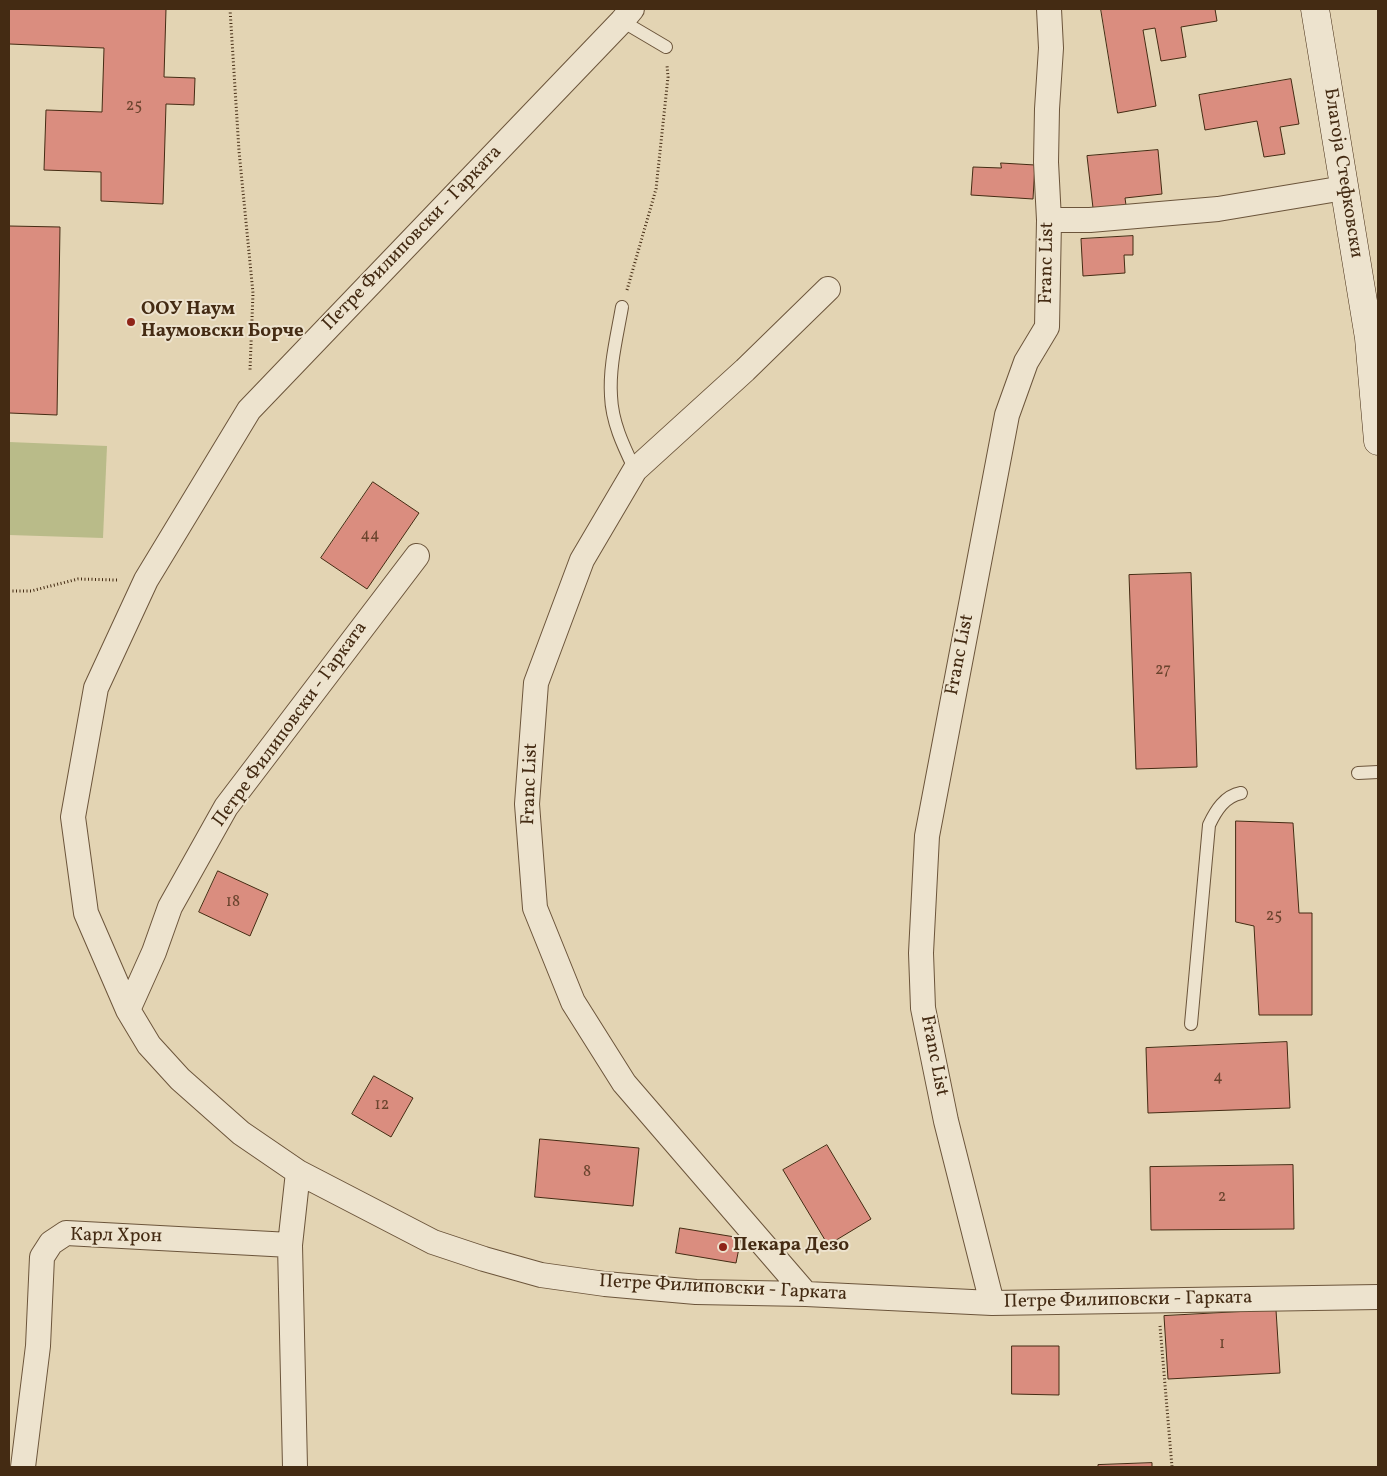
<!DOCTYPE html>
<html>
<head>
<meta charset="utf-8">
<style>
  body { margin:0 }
  #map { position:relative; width:1387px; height:1476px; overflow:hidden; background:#e3d4b3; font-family:Vollkorn,serif }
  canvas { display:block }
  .frame { position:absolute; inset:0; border:10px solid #442b13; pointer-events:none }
</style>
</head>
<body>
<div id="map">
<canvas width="1387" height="1476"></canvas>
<div class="frame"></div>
</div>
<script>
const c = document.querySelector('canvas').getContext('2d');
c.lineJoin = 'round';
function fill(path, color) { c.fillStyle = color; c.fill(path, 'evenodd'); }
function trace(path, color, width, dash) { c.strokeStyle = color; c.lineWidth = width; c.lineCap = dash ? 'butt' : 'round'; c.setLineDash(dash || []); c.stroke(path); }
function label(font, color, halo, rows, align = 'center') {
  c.font = font + ' Vollkorn,serif'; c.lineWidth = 4; c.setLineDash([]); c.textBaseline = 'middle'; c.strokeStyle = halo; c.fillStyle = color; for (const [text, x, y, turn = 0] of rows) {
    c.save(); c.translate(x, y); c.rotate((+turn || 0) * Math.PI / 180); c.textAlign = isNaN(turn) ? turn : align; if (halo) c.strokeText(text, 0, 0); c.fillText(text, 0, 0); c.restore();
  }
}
const green = new Path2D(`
  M 9,442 L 107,446 L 103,538 L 9,535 Z`);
const building = new Path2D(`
  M 9,9 L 166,9 L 164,77 L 195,78 L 194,105 L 166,104 L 163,204 L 101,201 L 101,172 L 44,170 L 46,110 L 102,112 L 104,48 L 9,44 Z
  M 1101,9 L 1215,9 L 1217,21 L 1181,27 L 1186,57 L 1161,61 L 1155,28 L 1143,30 L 1156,106 L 1118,113 Z
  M 1291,79 L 1299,124 L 1280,127 L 1285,154 L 1264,157 L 1257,121 L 1205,130 L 1199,95 Z
  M 1158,150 L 1162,194 L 1125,198 L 1126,205 L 1093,208 L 1087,156 Z
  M 1001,163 L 1035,165 L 1033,199 L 971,195 L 973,167 L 1001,168 Z
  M 9,226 L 60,227 L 57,415 L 9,413 Z
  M 1133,236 L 1133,255 L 1124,255 L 1125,273 L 1083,276 L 1081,239 Z
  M 373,482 L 419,513 L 367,589 L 321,558 Z
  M 1191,573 L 1197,767 L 1136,769 L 1129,575 Z
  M 1236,821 L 1293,823 L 1299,913 L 1312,913 L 1312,1015 L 1259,1015 L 1254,926 L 1236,922 Z
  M 218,871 L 268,894 L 250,936 L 199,912 Z
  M 1287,1042 L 1290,1108 L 1148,1113 L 1146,1048 Z
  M 374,1076 L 413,1098 L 391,1137 L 352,1114 Z
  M 540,1139 L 639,1148 L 633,1206 L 535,1197 Z
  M 827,1145 L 871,1219 L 828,1245 L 783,1170 Z
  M 1293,1165 L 1294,1229 L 1151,1230 L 1150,1167 Z
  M 680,1228 L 741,1238 L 736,1263 L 676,1253 Z
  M 1276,1310 L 1280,1373 L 1168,1379 L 1164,1316 Z
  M 1012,1346 L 1059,1346 L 1059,1395 L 1012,1394 Z
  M 1152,1463 L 1152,1467 L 1098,1467 L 1098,1465 Z`);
const path = new Path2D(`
  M 230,9 L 239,151 L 253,293 L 250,370
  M 627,290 L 656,189 L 668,77 L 667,65
  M 9,591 L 31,591 L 78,579 L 117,580
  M 1160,1326 L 1172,1467`);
const service = new Path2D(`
  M 622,21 L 666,47
  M 622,307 C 617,336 609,367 611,396 C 612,423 624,447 635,470
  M 1358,773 L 1378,772
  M 1191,1024 L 1209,825 C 1216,810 1225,796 1241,793`);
const minor = new Path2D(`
  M 632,9 L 622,21 L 249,410 L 146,580 L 96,688 L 73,817 L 86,913 L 128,1010 L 149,1045 L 180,1079 L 241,1133 L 298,1172 L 433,1242 L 484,1259 L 541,1275 L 605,1284 L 696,1292 L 806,1294 L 992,1303 L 1378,1297
  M 1049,220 L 1090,220 L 1218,209 L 1344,188
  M 128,1010 L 154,952 L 170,907 L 226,807 L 417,556
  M 806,1294 L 624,1083 L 573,1002 L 535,908 L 527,804 L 536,683 L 582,560 L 635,470 L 745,370 L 828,289
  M 992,1303 L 946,1121 L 923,1008 L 921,953 L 927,836 L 1007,415 L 1026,362 L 1047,327 L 1049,220 L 1046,162 L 1047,109 L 1051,48 L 1049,9
  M 23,1467 L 38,1346 L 42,1257 L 51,1243 L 66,1233 L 290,1245
  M 295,1467 L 290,1245 L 298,1172`);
const secondary = new Path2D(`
  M 1315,9 L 1369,338 L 1378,441`);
const markers = [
  [131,322,5,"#8f2418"],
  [723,1247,5,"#8f2418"]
];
const numberNames = [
  ["25",134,107],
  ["44",370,536],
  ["27",1163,671],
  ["18",233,903],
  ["25",1274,917],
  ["4",1218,1078],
  ["12",382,1106],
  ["8",587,1173],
  ["2",1222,1198],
  ["1",1222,1345]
];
const streetNames = [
  ["Благоја Стефковски",1342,173,81],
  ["Петре Филиповски - Гарката",413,239,-46],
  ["Franc List",1048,263,-89],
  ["Franc List",961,655,-79],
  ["Петре Филиповски - Гарката",291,725,-54],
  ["Franc List",531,784,-88],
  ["Franc List",933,1056,79],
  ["Карл Хрон",116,1237,1],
  ["Петре Филиповски - Гарката",723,1289,3],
  ["Петре Филиповски - Гарката",1128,1301,-1]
];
const poiNames = [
  ["ООУ Наум",141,311],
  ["Наумовски Борче",141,333],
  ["Пекара Дезо",733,1247]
];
fill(green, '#b9bb89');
fill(building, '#da8d7f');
trace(building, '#442b13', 1);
trace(service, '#6c553b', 14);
trace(minor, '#6c553b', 26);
trace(secondary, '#442b13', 29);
trace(path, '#442b13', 3, [1, 2.5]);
trace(service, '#ede3ce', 12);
trace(minor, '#ede3ce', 24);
trace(secondary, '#ede3ce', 28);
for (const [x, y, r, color] of markers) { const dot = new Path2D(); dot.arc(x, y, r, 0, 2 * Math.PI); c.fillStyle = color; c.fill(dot); trace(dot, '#ede3ce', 2); }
label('16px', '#6a442e', null, numberNames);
label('19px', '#442b13', '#ede3ce', streetNames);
label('bold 19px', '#442b13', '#ede3ce', poiNames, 'left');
</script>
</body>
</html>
